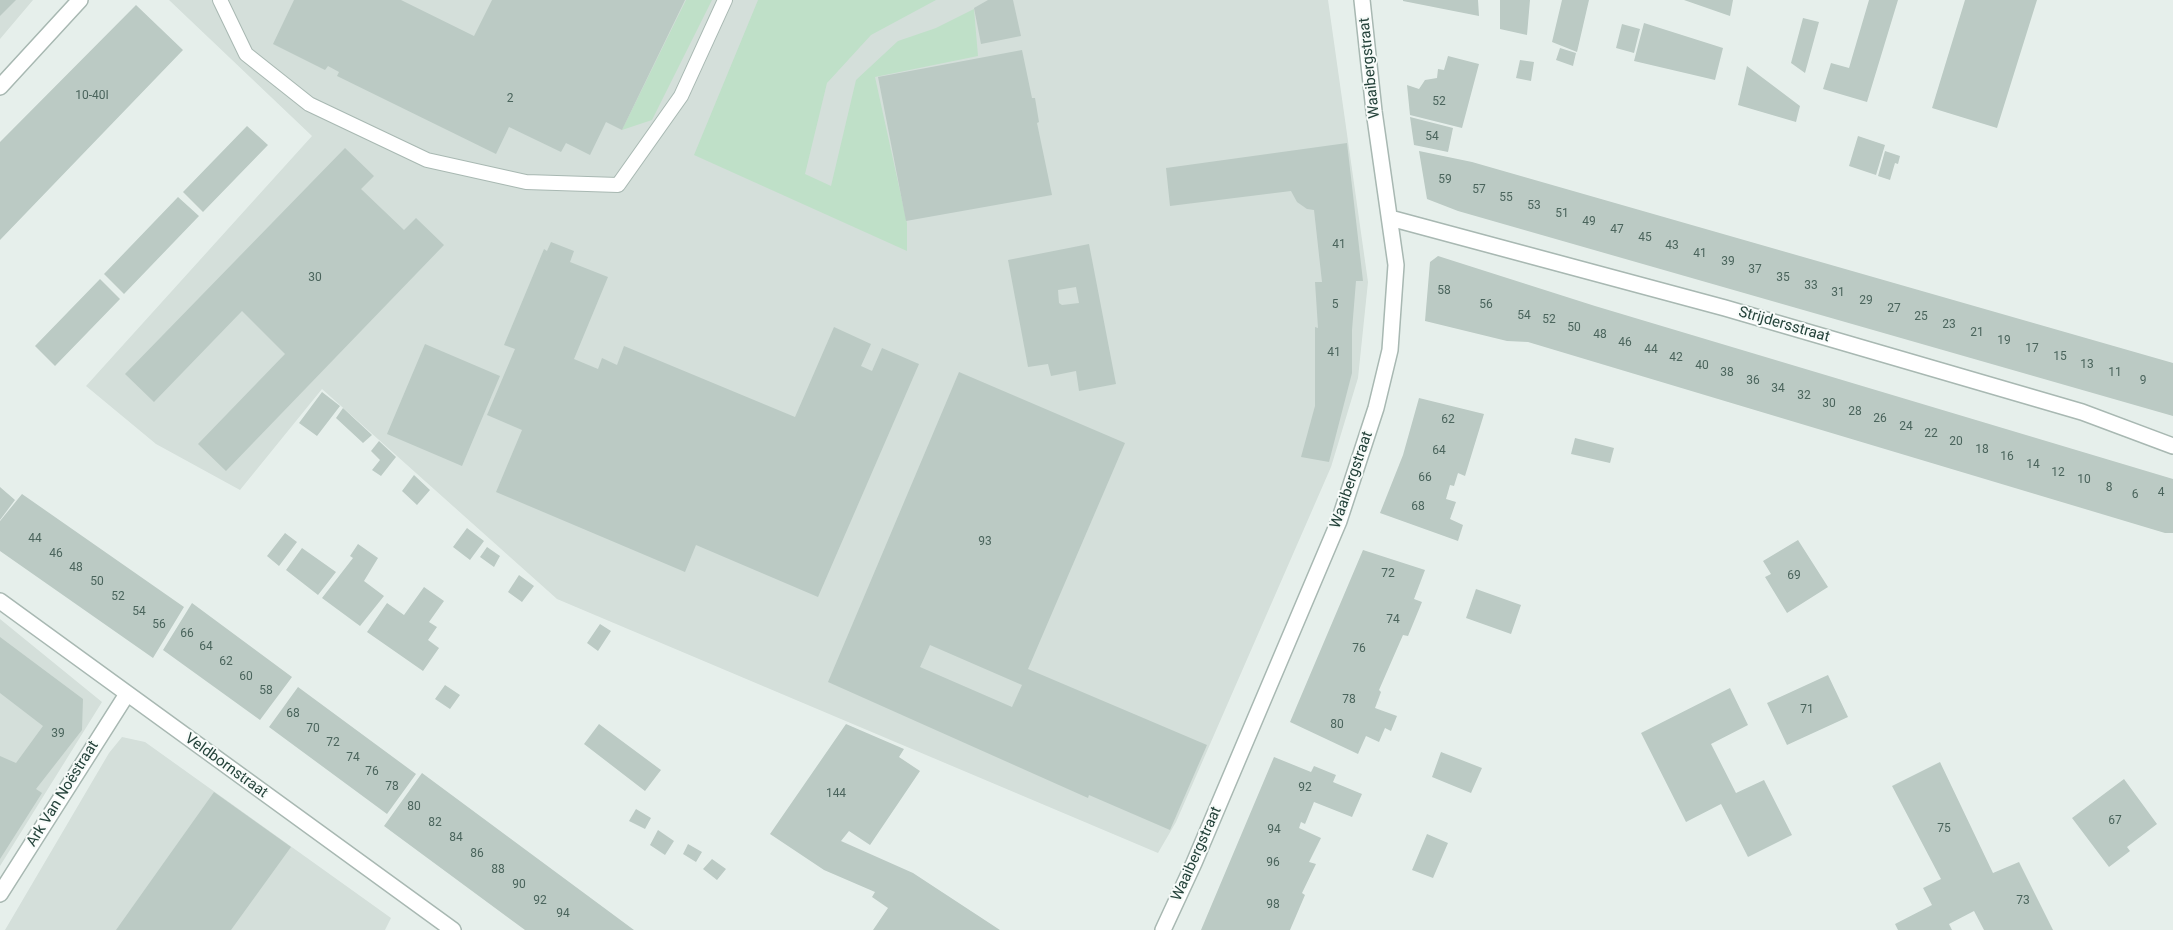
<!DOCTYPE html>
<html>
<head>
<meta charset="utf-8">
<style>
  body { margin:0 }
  canvas { display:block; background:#e6efeb }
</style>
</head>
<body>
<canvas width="2173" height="930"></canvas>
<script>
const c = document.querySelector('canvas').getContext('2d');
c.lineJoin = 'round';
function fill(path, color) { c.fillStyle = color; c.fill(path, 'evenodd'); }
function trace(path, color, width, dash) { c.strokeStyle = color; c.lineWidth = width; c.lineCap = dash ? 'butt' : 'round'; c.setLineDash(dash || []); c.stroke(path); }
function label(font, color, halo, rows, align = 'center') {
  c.font = font + ' Roboto,sans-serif'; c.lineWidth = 4; c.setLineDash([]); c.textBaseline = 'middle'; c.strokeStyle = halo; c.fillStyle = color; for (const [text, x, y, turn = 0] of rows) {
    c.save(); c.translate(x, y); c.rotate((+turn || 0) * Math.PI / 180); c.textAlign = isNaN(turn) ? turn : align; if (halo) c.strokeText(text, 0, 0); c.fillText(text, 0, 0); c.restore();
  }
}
const built = new Path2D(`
  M 0,0 L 33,0 L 0,39 Z
  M 169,0 L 1328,0 L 1368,282 L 1358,378 L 1331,467 L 1176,822 L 1158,853 L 557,599 L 322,389 L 240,490 L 156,444 L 86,386 L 312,136 Z
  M 0,619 L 102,702 L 0,866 Z
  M 122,737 L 145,742 L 391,918 L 385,930 L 5,930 L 109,753 Z`);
const green = new Path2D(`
  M 686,0 L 712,0 L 652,120 L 622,130 Z
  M 758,0 L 936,0 L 871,35 L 827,83 L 805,174 L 831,186 L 856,80 L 898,41 L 936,28 L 974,9 L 978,56 L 875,77 L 907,223 L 907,251 L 694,155 Z`);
const building = new Path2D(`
  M 0,0 L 16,0 L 0,16 Z
  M 294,0 L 401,0 L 474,36 L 492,0 L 685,0 L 622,130 L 606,122 L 590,155 L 566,143 L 561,152 L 509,127 L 496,154 L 337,76 L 339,72 L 328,66 L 325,70 L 273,44 Z
  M 988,0 L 1013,0 L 1021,36 L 981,44 L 974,8 Z
  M 1403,0 L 1478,0 L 1479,16 L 1403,1 Z
  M 1500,0 L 1530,0 L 1527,35 L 1500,29 Z
  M 1562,0 L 1589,0 L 1577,52 L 1552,42 Z
  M 1684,0 L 1733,0 L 1730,16 Z
  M 1869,0 L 1898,0 L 1867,102 L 1823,89 L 1831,63 L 1849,68 Z
  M 1965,0 L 2037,0 L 1997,128 L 1932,108 Z
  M 136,5 L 183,50 L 0,240 L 0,142 Z
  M 1803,18 L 1819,22 L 1805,73 L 1791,63 Z
  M 1644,23 L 1723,48 L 1715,80 L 1634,61 Z
  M 1622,24 L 1640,29 L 1634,53 L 1616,48 Z
  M 1560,48 L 1576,53 L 1573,66 L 1556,60 Z
  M 1022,50 L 1032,98 L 1035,98 L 1039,122 L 1037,123 L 1052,195 L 906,221 L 878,77 Z
  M 1448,56 L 1479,64 L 1462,128 L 1410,115 L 1407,85 L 1419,89 L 1425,80 L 1437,78 L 1438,69 L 1444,70 Z
  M 1520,60 L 1534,62 L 1531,81 L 1516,78 Z
  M 1747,66 L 1800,106 L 1796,122 L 1738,105 Z
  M 1410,117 L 1453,128 L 1448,152 L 1414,145 Z
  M 247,126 L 268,145 L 203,212 L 183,192 Z
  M 1858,136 L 1885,145 L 1876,175 L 1849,166 Z
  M 1347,143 L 1363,281 L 1356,281 L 1352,330 L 1352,373 L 1329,462 L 1301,457 L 1315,406 L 1315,327 L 1318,328 L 1315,282 L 1322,282 L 1314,210 L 1307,209 L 1297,202 L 1291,191 L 1170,206 L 1166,168 Z
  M 345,148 L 374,176 L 361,189 L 404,230 L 416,218 L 444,245 L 226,471 L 198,444 L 285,354 L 242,311 L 154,402 L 125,374 Z
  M 1419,151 L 1472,162 L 2173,363 L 2173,416 L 1458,211 L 1427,199 Z
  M 1885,151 L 1900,156 L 1898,164 L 1895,163 L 1890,180 L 1878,176 Z
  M 178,197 L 199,216 L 124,294 L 104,274 Z
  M 551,242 L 574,251 L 570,262 L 608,277 L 574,359 L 598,369 L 602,358 L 617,365 L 624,346 L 795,417 L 834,327 L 871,344 L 861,366 L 872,371 L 882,348 L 919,364 L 818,597 L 696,545 L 685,572 L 496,492 L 522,430 L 487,415 L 515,349 L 504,345 L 544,249 L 547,251 Z
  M 1089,244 L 1116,384 L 1079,391 L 1076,371 L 1051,376 L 1048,364 L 1028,367 L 1008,260 ZM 1076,287 L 1079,303 L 1062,305 L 1059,303 L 1058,290 Z
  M 1438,256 L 1595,306 L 2173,479 L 2173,533 L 2165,533 L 1528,342 L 1507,341 L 1425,321 L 1430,262 Z
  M 100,279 L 120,299 L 55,366 L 35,346 Z
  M 425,344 L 500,376 L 462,466 L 387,434 Z
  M 959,372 L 1125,443 L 1028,669 L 1207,745 L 1170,830 L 1089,795 L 1088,798 L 828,682 ZM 930,645 L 1022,685 L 1012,707 L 920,667 Z
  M 322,392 L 340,406 L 317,436 L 299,423 Z
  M 1419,398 L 1484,414 L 1465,476 L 1458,473 L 1454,486 L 1450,485 L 1446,499 L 1456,502 L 1450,519 L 1463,525 L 1458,541 L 1380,513 L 1403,455 Z
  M 343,408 L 372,435 L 363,443 L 336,418 Z
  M 1575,438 L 1614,448 L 1610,463 L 1571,454 Z
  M 379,441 L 396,457 L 381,476 L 372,470 L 380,460 L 371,451 Z
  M 414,475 L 430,490 L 417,505 L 402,491 Z
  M 0,487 L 15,500 L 0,520 Z
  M 22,494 L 184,607 L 153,658 L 0,551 L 0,521 Z
  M 467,528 L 484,541 L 470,560 L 453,547 Z
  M 285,533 L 297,542 L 279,566 L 267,556 Z
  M 1798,540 L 1828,587 L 1787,613 L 1765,577 L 1771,574 L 1763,561 Z
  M 358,544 L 378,558 L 364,581 L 384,596 L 360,626 L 322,598 L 353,558 L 350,556 Z
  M 487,547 L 500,556 L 494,567 L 480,557 Z
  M 302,548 L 336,572 L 318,595 L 286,570 Z
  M 1363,550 L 1425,570 L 1414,599 L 1422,602 L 1408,636 L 1403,635 L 1379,690 L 1381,692 L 1375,708 L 1397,716 L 1391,731 L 1385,728 L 1379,742 L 1366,736 L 1358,754 L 1290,722 Z
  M 519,575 L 534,586 L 522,602 L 508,592 Z
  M 424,587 L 444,601 L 429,622 L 437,627 L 428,640 L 439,648 L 423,671 L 367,632 L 387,603 L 404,615 Z
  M 1476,589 L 1521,605 L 1511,634 L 1466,618 Z
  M 192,603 L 292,677 L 260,720 L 163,650 Z
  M 600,624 L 611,631 L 598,651 L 587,643 Z
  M 0,637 L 83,699 L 82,730 L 36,789 L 42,793 L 0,859 L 0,756 L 16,763 L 43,726 L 0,693 Z
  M 1828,675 L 1848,717 L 1787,745 L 1767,703 Z
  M 445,685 L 460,695 L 450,709 L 435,699 Z
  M 298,687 L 416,774 L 387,814 L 269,727 Z
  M 1730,688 L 1748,725 L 1711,744 L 1736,793 L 1764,780 L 1792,835 L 1748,857 L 1721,804 L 1686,822 L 1641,733 Z
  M 599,724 L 661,770 L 645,791 L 584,744 Z
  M 846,724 L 904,749 L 899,757 L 920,771 L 870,845 L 849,831 L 841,841 L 913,873 L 1000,930 L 873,930 L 888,908 L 872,897 L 875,892 L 824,870 L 770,834 Z
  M 1441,752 L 1482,768 L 1471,793 L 1432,777 Z
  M 1274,757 L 1311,772 L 1314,766 L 1336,775 L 1333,782 L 1362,794 L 1352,817 L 1314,802 L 1305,824 L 1301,822 L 1299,828 L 1321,838 L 1309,862 L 1316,864 L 1302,893 L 1305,895 L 1290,930 L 1201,930 Z
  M 1940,762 L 1993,873 L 2019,862 L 2053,930 L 1984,930 L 1974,911 L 1949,924 L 1952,930 L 1898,930 L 1895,924 L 1932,905 L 1923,888 L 1941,879 L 1892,786 Z
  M 422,773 L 507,836 L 634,930 L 525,930 L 510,919 L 384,826 Z
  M 2124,779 L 2157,824 L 2127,847 L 2130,851 L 2109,867 L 2072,818 Z
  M 214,792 L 291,847 L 231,930 L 116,930 Z
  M 636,809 L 651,818 L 645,829 L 629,821 Z
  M 658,830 L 674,841 L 665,855 L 650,845 Z
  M 1427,834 L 1448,843 L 1433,878 L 1412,870 Z
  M 688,844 L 702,852 L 696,862 L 683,854 Z
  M 712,859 L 726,869 L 717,880 L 703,869 Z`);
const service = new Path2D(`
  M 220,0 L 246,54 L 309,104 L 427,160 L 526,182 L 618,185 L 681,96 L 725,0`);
const minor = new Path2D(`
  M 0,87 L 80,0
  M 1390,218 L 1725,308 L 2082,412 L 2173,446
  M 0,601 L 453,930
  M 0,894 L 127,694
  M 1163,930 L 1194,863 L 1339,521 L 1376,408 L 1390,350 L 1396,265 L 1374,111 L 1362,0`);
const numberNames = [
  ["10-40I",92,96],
  ["2",510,99],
  ["52",1439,102],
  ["54",1432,137],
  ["59",1445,180],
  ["57",1479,190],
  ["55",1506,198],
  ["53",1534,206],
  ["51",1562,214],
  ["49",1589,222],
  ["47",1617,230],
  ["45",1645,238],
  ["41",1339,245],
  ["43",1672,246],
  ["41",1700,254],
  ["39",1728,262],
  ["37",1755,270],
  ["30",315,278],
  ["35",1783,278],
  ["33",1811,286],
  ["58",1444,291],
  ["31",1838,293],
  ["29",1866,301],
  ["5",1335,305],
  ["56",1486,305],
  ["27",1894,309],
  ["54",1524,316],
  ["25",1921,317],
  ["52",1549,320],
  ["23",1949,325],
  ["50",1574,328],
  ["21",1977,333],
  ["48",1600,335],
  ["19",2004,341],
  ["46",1625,343],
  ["17",2032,349],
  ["44",1651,350],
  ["41",1334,353],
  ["15",2060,357],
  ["42",1676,358],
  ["13",2087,365],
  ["40",1702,366],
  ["38",1727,373],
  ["11",2115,373],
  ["36",1753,381],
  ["9",2143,381],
  ["34",1778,389],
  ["32",1804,396],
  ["30",1829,404],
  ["28",1855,412],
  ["26",1880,419],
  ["62",1448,420],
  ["24",1906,427],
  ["22",1931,434],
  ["20",1956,442],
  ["18",1982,450],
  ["64",1439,451],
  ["16",2007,457],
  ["14",2033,465],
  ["12",2058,473],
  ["66",1425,478],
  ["10",2084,480],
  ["8",2109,488],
  ["4",2161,493],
  ["6",2135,495],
  ["68",1418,507],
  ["44",35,539],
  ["93",985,542],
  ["46",56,554],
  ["48",76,568],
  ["72",1388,574],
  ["69",1794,576],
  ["50",97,582],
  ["52",118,597],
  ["54",139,612],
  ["74",1393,620],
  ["56",159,625],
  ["66",187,634],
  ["64",206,647],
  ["76",1359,649],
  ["62",226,662],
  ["60",246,677],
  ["58",266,691],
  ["78",1349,700],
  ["71",1807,710],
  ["68",293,714],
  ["80",1337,725],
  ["70",313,729],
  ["39",58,734],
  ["72",333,743],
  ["74",353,758],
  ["76",372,772],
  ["78",392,787],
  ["92",1305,788],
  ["144",836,794],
  ["80",414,807],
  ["67",2115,821],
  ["82",435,823],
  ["75",1944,829],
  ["94",1274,830],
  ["84",456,838],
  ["86",477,854],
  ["96",1273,863],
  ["88",498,870],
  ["90",519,885],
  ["92",540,901],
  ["73",2023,901],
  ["98",1273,905],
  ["94",563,914]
];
const streetNames = [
  ["Waaibergstraat",1370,68,-96],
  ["Strijdersstraat",1784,325,16],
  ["Waaibergstraat",1352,480,-71],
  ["Veldbornstraat",226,766,36],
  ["Ark Van Noëstraat",63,794,-58],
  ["Waaibergstraat",1197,854,-66]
];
fill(built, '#d4dfda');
fill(green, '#bfe0c8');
fill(building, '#bbcac4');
trace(service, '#a8b8b2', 16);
trace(minor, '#a8b8b2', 18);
trace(service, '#fff', 14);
trace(minor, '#fff', 15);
label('12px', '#4a645c', null, numberNames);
label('15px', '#24423a', '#f7fbf9', streetNames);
</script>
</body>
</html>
